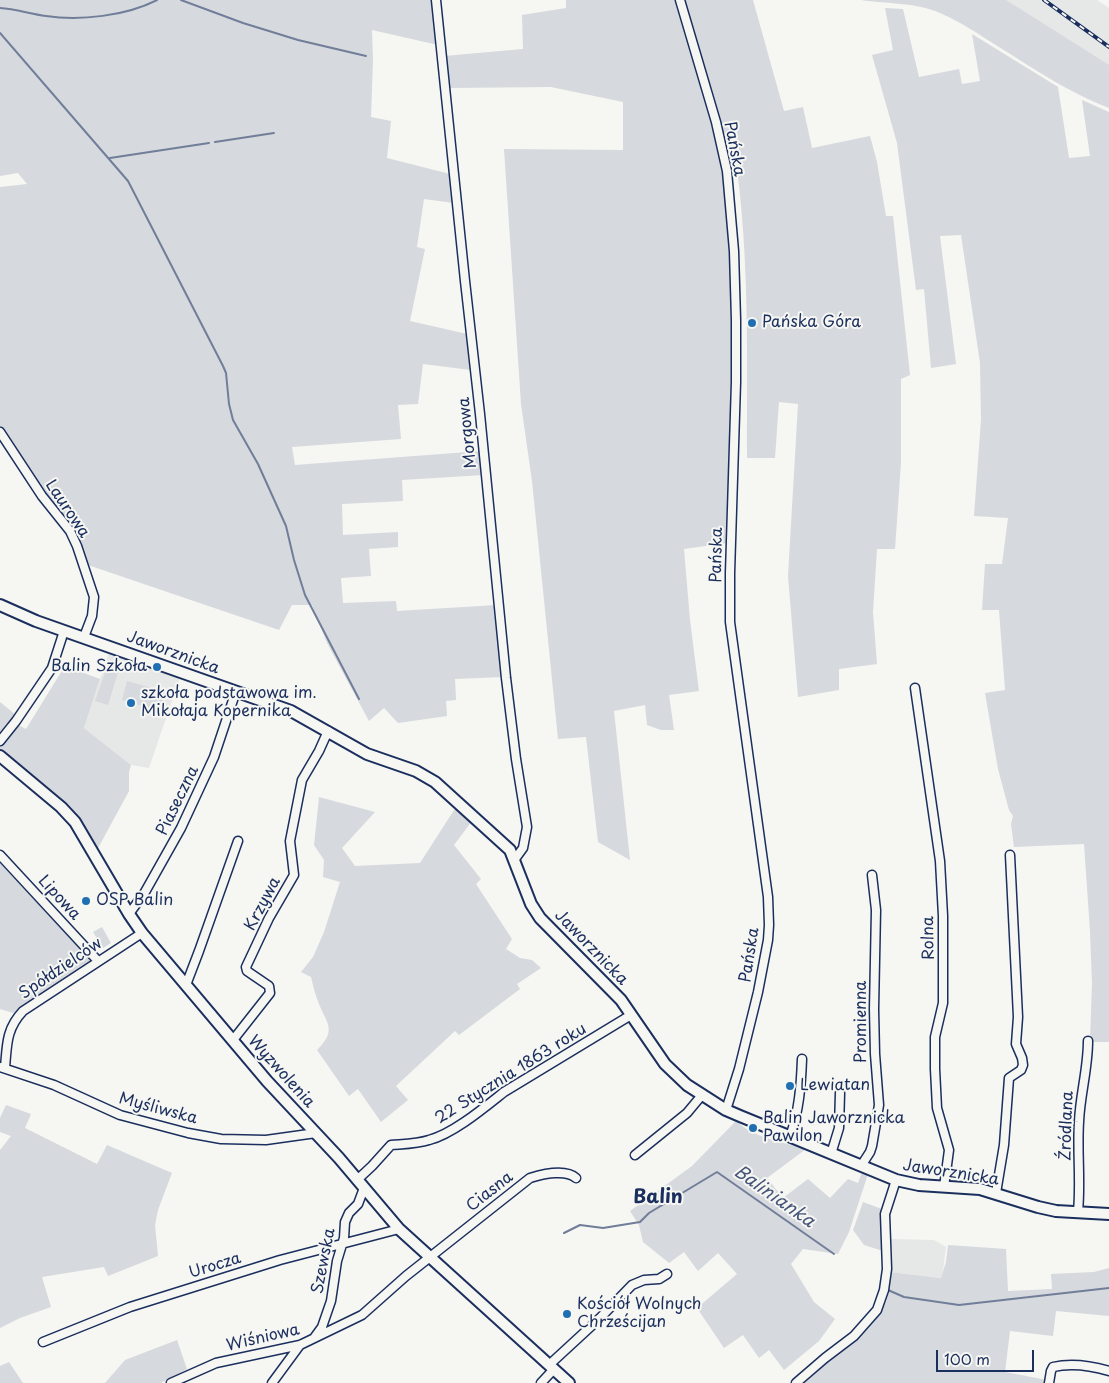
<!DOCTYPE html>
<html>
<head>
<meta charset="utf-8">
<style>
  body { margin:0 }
  #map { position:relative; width:1109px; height:1383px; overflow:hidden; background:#f6f6f2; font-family:"Playpen Sans",sans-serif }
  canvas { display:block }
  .scale { position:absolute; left:936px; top:1350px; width:98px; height:22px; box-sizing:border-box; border:2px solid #1b2f5e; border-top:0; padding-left:6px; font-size:15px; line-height:18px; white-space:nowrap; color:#1b2f5e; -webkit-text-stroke:4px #f6f6f2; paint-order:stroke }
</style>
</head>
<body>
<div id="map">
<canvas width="1109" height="1383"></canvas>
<div class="scale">100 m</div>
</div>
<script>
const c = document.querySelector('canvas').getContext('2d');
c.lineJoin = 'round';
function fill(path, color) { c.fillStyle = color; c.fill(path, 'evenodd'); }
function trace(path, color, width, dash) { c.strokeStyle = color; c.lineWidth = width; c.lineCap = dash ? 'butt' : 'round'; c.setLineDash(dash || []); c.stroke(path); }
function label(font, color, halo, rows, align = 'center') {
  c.font = font + ' "Playpen Sans",sans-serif'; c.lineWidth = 4; c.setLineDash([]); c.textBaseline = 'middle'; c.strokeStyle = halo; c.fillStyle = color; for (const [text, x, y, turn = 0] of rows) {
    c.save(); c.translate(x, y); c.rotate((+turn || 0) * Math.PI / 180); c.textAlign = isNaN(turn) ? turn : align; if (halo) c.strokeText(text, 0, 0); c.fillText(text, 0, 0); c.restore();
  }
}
const built = new Path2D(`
  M 1003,0 L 1097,0 L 1109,8 L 1109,106 Z
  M 109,652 L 180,677 L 149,768 L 131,765 L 84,728 Z
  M 891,1239 L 934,1240 L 946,1247 L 942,1278 L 890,1272 Z`);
const green = new Path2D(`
  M 0,0 L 434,0 L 438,45 L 372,30 L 373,60 L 371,117 L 391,121 L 387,158 L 450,174 L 454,203 L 424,199 L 417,247 L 425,249 L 410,321 L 467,334 L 471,370 L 423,364 L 418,404 L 398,405 L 401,439 L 292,447 L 295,465 L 481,451 L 483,475 L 402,480 L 403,501 L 342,504 L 343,535 L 398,532 L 398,547 L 369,549 L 371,576 L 341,578 L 343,603 L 396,601 L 397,611 L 497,605 L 503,677 L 455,679 L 456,700 L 446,701 L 447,716 L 398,723 L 384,708 L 369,721 L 327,643 L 312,605 L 292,605 L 279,630 L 85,564 L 79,546 L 0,429 L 0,187 L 27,184 L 18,173 L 0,176 Z
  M 566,0 L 753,0 L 784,111 L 803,107 L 812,148 L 870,136 L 877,162 L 886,216 L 893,216 L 910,375 L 901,379 L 901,463 L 895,549 L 877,549 L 873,612 L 877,664 L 839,669 L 839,690 L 798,697 L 788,576 L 798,404 L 779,402 L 775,458 L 747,458 C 747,350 750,242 732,135 L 714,131 C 717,145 722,160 724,175 C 740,297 732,421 727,543 L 684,549 L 690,620 L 699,691 L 669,695 L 674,730 L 661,730 L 647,725 L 645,705 L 614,711 L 630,860 L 598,842 L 586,737 L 558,739 L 532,481 L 521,404 L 504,149 L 623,150 L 623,102 L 551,87 L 446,88 L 444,56 L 523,49 L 522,15 L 566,8 Z
  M 861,0 L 1006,0 L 1109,65 L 1109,108 C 1070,93 1034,69 999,47 C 980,35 961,22 940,13 C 915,2 887,4 861,0 Z
  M 885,8 L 903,9 L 919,77 L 959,69 L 962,84 L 980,81 L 972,34 L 1058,87 L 1069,158 L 1090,156 L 1082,100 L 1109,112 L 1109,1042 L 1090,1042 L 1092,983 L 1090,931 L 1084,844 L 1014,847 L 1011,824 L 1013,816 L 1009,810 L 998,769 L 985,693 L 1005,690 L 999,610 L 982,610 L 985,564 L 1002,564 L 1008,518 L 974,516 L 981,420 L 980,363 L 961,235 L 940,236 L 956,364 L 931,368 L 924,289 L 916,290 L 897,143 L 872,55 L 893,50 Z
  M 57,663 L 100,679 L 84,728 L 131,765 L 129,772 L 129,791 L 97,850 L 0,751 L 0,746 L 18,725 L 26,729 L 63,669 Z
  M 108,664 L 119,669 L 108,705 L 95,701 Z
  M 127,681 L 166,692 L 160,711 L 122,700 Z
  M 0,702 L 16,715 L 0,734 Z
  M 319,797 L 375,812 L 342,848 L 355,866 L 420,863 L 456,807 L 472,821 L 454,845 L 481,879 L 476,884 L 512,939 L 506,949 L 520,958 L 532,960 L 541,968 L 517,984 L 520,989 L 459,1035 L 455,1031 L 396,1086 L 408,1100 L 381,1122 L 358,1089 L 349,1096 L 317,1050 C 337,1030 327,1024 319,1004 C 315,995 313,985 311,977 L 301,972 L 313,957 L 324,932 L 340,882 L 323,877 L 324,860 L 314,845 Z
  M 0,854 L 45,897 L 93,961 L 24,1004 L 13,1013 L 0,1009 Z
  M 102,927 L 111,943 L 103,948 L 93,932 Z
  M 6,1105 L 31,1114 L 25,1128 L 97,1164 L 107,1145 L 172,1173 L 158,1210 L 155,1225 L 158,1256 L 108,1276 L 104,1267 L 42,1277 L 51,1307 L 20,1318 L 0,1328 L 0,1150 L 11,1136 L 0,1132 L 0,1118 Z
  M 736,1121 C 754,1138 782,1142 806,1149 L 767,1178 L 783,1198 L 808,1179 L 830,1198 L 848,1179 L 858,1183 L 862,1172 L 868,1174 L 849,1232 L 838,1254 L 803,1249 L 791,1264 L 814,1302 L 835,1319 L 819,1341 L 784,1370 L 769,1350 L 759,1358 L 743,1335 L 724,1348 L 697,1308 L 737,1274 L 718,1253 L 698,1271 L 684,1252 L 669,1263 L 643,1242 L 639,1225 L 630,1211 L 692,1166 Z
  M 863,1202 L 882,1209 L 883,1251 L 864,1245 L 853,1230 Z
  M 948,1245 L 1006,1249 L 1008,1291 L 1052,1289 L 1051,1274 L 1094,1272 L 1109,1268 L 1109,1316 L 1056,1311 L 1053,1336 L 1010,1331 L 1005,1372 L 1047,1380 L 1047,1383 L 800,1383 C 823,1363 879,1327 887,1299 C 890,1290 890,1281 890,1272 L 941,1278 L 946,1262 Z
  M 177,1340 L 187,1369 L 161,1383 L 105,1383 L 125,1360 Z
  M 9,1362 L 23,1383 L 0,1383 L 0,1366 Z`);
const stream = new Path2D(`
  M 181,0 L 243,23 L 298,40 L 366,56
  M 0,8 C 16,9 30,14 46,16 C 80,21 126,16 157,0
  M 0,33 L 128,181 L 223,366 L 226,373 L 229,404 L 233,420 L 258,464 L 286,526 L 294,560 L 305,595 L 359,699
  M 215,142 L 274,133
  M 110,158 L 209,143
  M 564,1233 L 580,1225 L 603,1228 L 640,1222 L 649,1213 L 717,1172 L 834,1254
  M 888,1290 L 904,1297 L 959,1305 L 1109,1288`);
const minor = new Path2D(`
  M 436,0 L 465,281 L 480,414 L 506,678 L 516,759 L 527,827 L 523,848 L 515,859
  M 680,0 L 716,122 L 727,171 L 734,251 L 736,320 L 736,382 L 730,573 L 730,622 L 768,897 L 769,925 L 768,940 L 758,992 L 739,1069 L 726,1110
  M 0,432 L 42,496 L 70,531 L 77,546 L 94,597 L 92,616 L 84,637
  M 915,688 L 940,861 L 943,916 L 943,1003 L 935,1037 L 935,1069 L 937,1108 L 949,1150 L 944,1187
  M 0,741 L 16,721 L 52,668 L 64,631
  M 0,855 L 98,961
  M 129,914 L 145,892 L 181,828 L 214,757 L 236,691
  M 186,985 L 199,951 L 238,841
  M 233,1040 L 270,993 L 269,986 L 247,971 L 246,967 L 269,918 L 294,875 L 290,841 L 302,780 L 319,751 L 328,731
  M 0,1067 L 54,1085 L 120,1115 L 188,1133 L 221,1139 L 266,1140 L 316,1133
  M 5,1068 C 7,1045 6,1029 23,1011 L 142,933
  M 790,1137 C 799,1111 801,1086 802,1059
  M 831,1154 L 839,1128 L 840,1093
  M 635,1155 L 687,1113 L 702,1095
  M 861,1166 L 870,1152 L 872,1146 L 879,1105 L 875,1054 L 874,1009 L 876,910 L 872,875
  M 357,1180 L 372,1166 L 391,1145 C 403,1144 417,1144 429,1140 C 453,1134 485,1107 504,1092 L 631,1015
  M 996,1193 L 1004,1145 L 1009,1078 L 1021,1070 L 1023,1065 L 1022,1058 L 1016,1044 L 1018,1017 L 1010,855
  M 1078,1211 C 1081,1182 1077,1152 1079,1122 C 1080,1095 1088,1069 1088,1041
  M 314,1338 L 322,1327 L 331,1301 L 337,1261 L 344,1238 L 345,1222 L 349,1213 L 358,1204 L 364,1188
  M 43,1342 L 130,1307 L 280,1260 L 399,1229
  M 549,1365 L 600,1318 L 632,1285 L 644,1280 L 659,1279 L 667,1274
  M 171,1383 L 216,1363 L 300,1345 L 362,1315 L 406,1276 L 530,1178 C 543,1174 566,1169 576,1178
  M 272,1383 L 300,1345
  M 541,1383 L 554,1369
  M 796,1383 L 825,1358 L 854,1336 L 877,1310 L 884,1290 L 887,1269 L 885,1214 L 896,1180
  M 1049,1383 L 1051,1371 L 1053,1367 C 1071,1363 1092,1366 1109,1371`);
const tertiary = new Path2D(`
  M 0,605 L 36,621 L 291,711 L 367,754 L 416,771 L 435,782 L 510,850 L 531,904 L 540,918 L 621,1000 L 665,1064 L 687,1085 L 726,1110 L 740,1116 L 896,1180 L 919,1185 L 980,1189 L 1038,1207 L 1056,1211 L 1109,1214
  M 0,756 L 61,807 L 75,822 L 129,914 L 142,933 L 267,1081 L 339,1158 L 399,1229 L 569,1383`);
const rail = new Path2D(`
  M 1044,0 L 1109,47`);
const markers = [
  [752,323,5,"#1f6fb2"],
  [157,667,5,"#1f6fb2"],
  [131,703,5,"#1f6fb2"],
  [86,901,5,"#1f6fb2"],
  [790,1086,5,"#1f6fb2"],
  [753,1128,5,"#1f6fb2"],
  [567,1314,5,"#1f6fb2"]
];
const streetNames = [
  ["Pańska",734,149,79],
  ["Morgowa",468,433,-96],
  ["Laurowa",67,509,56],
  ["Pańska",717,555,-89],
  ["Jaworznicka",173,653,20],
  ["Piaseczna",178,801,-64],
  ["Lipowa",59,898,47],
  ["Krzywa",263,904,-62],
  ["Rolna",929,938,-91],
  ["Jaworznicka",591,948,46],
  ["Pańska",750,955,-81],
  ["Spółdzielców",61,969,-34],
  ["Promienna",862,1022,-90],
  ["Wyzwolenia",281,1072,48],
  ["22 Stycznia 1863 roku",511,1074,-32],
  ["Myśliwska",158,1109,15],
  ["Źródlana",1067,1126,-88],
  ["Jaworznicka",951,1173,9],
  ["Ciasna",490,1192,-38],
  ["Szewska",324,1261,-79],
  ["Urocza",215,1266,-17],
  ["Wiśniowa",263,1338,-13]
];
const poiNames = [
  ["Pańska Góra",762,323],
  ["Balin Szkoła",147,667,"right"],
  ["szkoła podstawowa im.",141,694],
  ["Mikołaja Kopernika",141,712],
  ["OSP Balin",96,901],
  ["Lewiatan",800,1086],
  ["Balin Jaworznicka",763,1119],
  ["Pawilon",763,1137],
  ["Kościół Wolnych",577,1305],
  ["Chrześcijan",577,1323]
];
const waterNames = [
  ["Balinianka",774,1197,35]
];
const quarterNames = [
  ["Balin",658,1198]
];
fill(built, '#e6e7e7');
fill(green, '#d6d9dd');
trace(stream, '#717e99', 2);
trace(minor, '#1b2f5e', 11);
trace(tertiary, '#1b2f5e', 14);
trace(minor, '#f6f6f2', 8);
trace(tertiary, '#f6f6f2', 10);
trace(rail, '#1b2f5e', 4);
trace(rail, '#f6f6f2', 2, [5.5]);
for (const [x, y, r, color] of markers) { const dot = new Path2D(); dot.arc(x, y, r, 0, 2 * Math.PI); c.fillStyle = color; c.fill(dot); trace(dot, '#f6f6f2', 2); }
label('16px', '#1b2f5e', '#f6f6f2', streetNames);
label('16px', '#1b2f5e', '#f6f6f2', poiNames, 'left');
label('italic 18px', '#46567b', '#f6f6f2', waterNames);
label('bold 19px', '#1b2f5e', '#f6f6f2', quarterNames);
</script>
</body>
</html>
